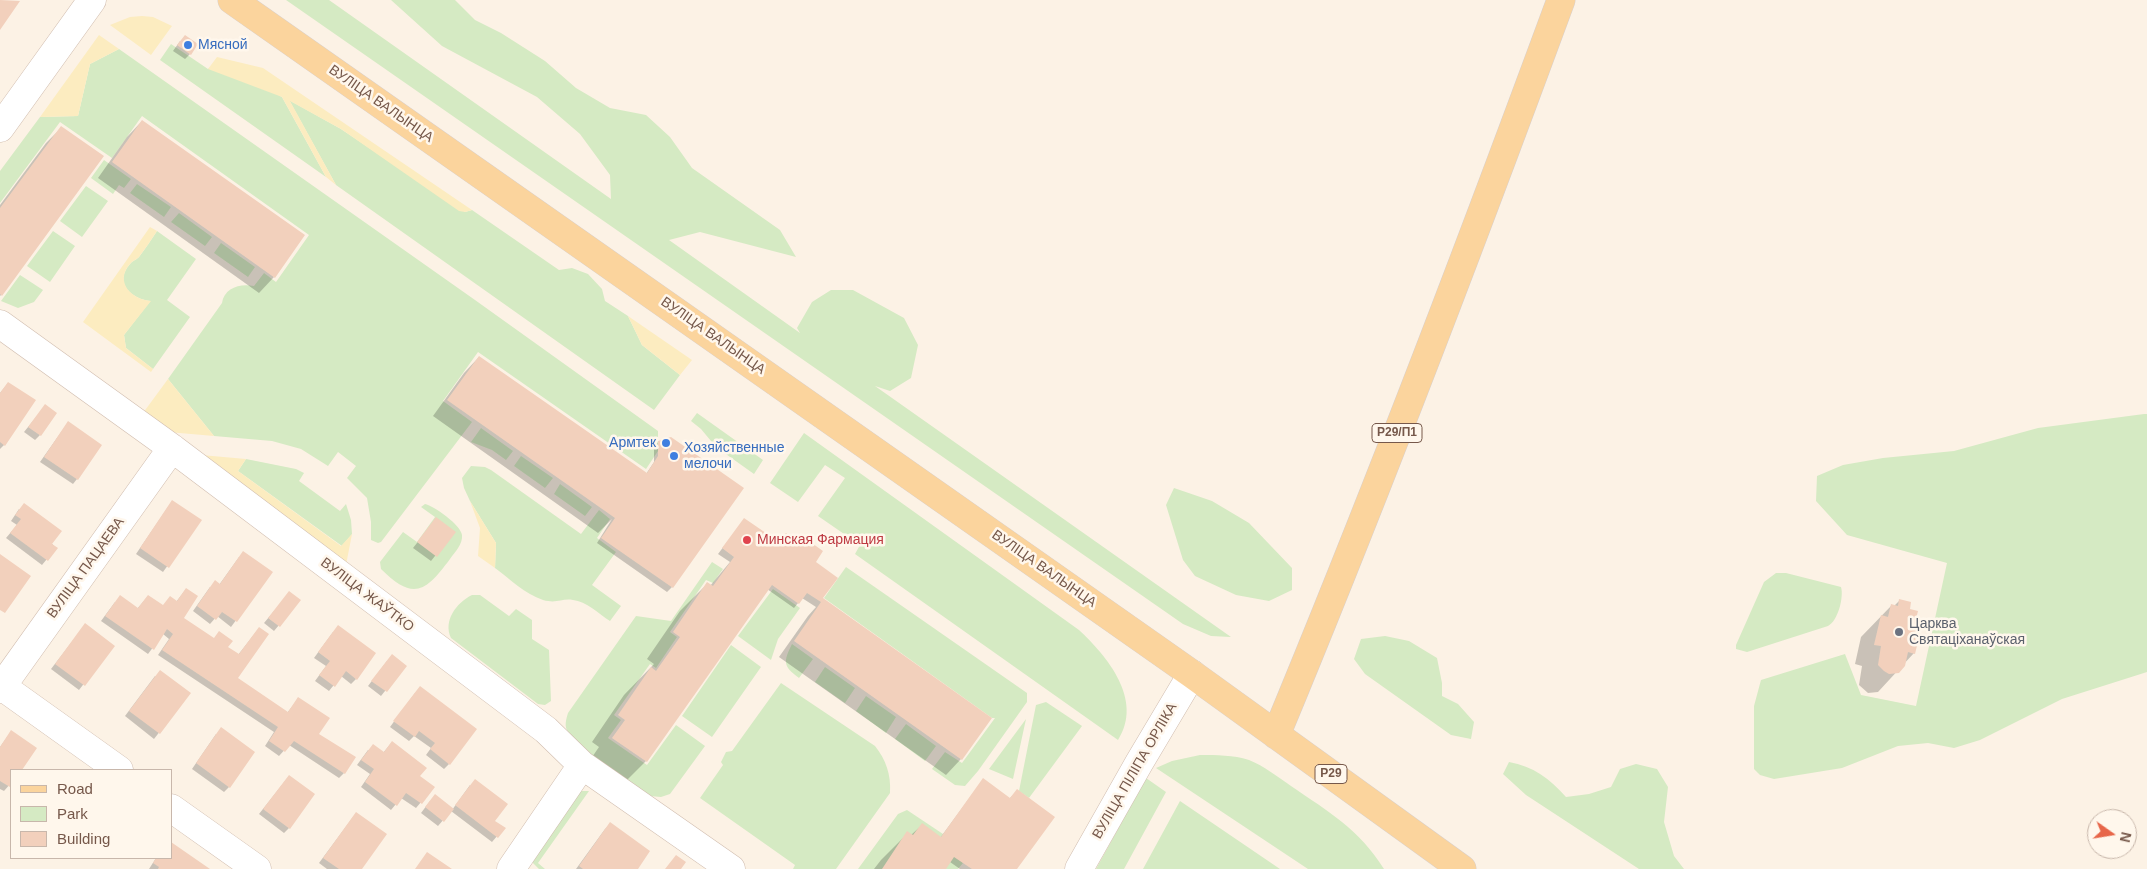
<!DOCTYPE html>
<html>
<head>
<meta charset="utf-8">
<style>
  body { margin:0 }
  #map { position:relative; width:2147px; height:869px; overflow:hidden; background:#fcf2e5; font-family:Arial,sans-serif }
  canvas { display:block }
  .legend { position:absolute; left:10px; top:769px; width:162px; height:90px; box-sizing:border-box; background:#fff7ec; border:1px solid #c8b7ab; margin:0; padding:6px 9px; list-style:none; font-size:15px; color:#76584a }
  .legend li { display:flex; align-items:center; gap:10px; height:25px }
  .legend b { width:25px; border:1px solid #c8b7ab }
  .north { position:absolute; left:2087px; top:809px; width:50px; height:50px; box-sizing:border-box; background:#fff7ec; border:1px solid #c8b7ab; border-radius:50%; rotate:103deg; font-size:14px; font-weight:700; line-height:20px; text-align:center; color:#76584a }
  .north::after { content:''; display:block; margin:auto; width:18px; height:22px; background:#e76649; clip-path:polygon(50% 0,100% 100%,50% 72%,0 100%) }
</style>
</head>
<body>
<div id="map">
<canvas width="2147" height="869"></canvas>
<ul class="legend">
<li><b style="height:6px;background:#fbd49d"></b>Road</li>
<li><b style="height:14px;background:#d5eac3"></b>Park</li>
<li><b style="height:14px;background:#f2d0bc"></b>Building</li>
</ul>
<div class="north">N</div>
</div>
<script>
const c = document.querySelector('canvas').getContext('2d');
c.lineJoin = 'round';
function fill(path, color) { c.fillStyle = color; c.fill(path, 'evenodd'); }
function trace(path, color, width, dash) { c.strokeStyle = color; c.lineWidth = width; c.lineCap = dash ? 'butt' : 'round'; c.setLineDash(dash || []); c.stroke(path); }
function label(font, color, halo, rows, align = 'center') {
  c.font = font + ' Arial,sans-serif'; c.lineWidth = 5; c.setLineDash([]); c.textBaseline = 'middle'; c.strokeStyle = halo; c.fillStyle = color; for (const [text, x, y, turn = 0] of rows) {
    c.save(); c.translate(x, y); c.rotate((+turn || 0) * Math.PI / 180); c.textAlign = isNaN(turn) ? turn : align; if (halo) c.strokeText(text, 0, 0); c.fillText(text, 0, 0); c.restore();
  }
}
const green = new Path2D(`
  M 286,0 L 329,0 L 611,199 L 610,175 L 580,134 L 537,97 L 442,46 L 391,0 L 455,0 L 475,20 L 501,33 L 545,61 L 576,88 L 610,108 L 646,115 L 670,137 L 692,168 L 780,230 L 796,257 L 700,232 L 669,240 L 800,333 L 797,328 L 812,302 L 831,290 L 853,290 L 904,318 L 918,345 L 911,378 L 890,391 L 875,386 L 1231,637 L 1211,636 L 1183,624 Z
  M 171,44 L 208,69 L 218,61 L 282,97 L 326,177 L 160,60 Z
  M 119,49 L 475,300 L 658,431 L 658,451 L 646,469 L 478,352 L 443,401 L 472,422 L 381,542 L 378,543 L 371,540 L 371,522 L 367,498 L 347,478 L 356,466 L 338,452 L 328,466 L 301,449 L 272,441 L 214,436 L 168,379 L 222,303 C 224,288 240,283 254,286 L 264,273 L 276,282 L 309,235 L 142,116 L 112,158 L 60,122 L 0,203 L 0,171 L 40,117 L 78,116 L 90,64 Z
  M 289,100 L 341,129 L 465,212 L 472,210 L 559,270 L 572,268 L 588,274 L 602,289 L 605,301 L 628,316 L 642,345 L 680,375 L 654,410 L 336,185 Z
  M 104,160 L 131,179 L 124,188 L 119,185 L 113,194 L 91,178 Z
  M 137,184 L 171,207 L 164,217 L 130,193 Z
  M 86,186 L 108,201 L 82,237 L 60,221 Z
  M 179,213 L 212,237 L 205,246 L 171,222 Z
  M 53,231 L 75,246 L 50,282 L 27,266 Z
  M 157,231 L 196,259 L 167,300 L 190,317 L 153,369 L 126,348 L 124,335 L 150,301 C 132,299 113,283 130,264 C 132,261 136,260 139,257 C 145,249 151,240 157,231 Z
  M 221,243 L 255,267 L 248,277 L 214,253 Z
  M 20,275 L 43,290 L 34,302 L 18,308 L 1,301 Z
  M 697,413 L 763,460 L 754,474 L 716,447 L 701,429 L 691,421 Z
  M 2144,414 L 2147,414 L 2147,672 L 2062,699 L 1980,740 L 1954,748 L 1928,743 L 1898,746 L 1842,768 L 1774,779 L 1760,775 L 1754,769 L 1754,706 L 1761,680 L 1845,654 L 1861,695 L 1916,706 L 1947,563 L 1847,535 L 1816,501 L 1817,476 L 1843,465 L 1883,458 L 1954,451 L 2038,428 Z
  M 481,428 L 513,451 L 506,460 L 492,450 L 471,442 Z
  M 804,433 L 1079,630 C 1107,656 1144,700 1118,740 L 855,554 L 860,545 L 818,516 L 845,478 L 825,465 L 798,502 L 770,483 Z
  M 521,456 L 553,478 L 545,488 L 514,466 Z
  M 246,459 L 296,469 L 304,473 L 299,481 L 340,511 L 346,504 L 351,520 L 352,534 L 342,546 L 238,471 Z
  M 471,466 L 485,467 L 491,470 L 581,534 L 599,510 L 610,519 L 597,538 L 616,552 L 592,585 L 621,606 L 610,621 C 599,614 586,601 573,600 C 562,598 557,604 543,600 C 525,594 510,579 495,568 L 496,543 L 470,501 L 464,488 L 462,478 Z
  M 560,484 L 592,507 L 585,516 L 554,494 Z
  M 1174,488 L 1212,501 L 1249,523 L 1292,568 L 1292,590 L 1269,601 L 1236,595 L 1195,576 L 1183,560 L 1166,505 Z
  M 425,504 C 434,506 461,525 462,535 C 463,544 455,552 450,559 C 426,591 414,602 381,569 L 380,562 L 403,532 L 417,542 L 435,517 L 421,507 Z
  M 712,562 L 723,569 L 713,583 L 706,580 L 670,632 L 677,637 L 656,668 L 650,664 L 614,715 L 621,720 L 608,738 L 647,765 L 676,725 L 705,746 L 670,794 L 661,797 L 650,796 C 632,786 576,749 568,732 C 564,726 566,720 568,713 L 636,616 L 671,621 Z
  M 846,567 L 1027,693 L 1027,702 L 978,771 L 965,786 L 955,785 L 932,769 L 945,752 L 962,763 L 995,718 L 992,718 L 824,598 Z
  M 1776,573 L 1786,573 L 1841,587 C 1844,597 1838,621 1828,626 L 1747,652 L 1736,649 L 1736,645 L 1764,582 Z
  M 773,589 L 800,608 L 778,639 L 771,660 L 738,636 Z
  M 472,595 L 480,595 L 509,616 L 516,609 L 532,620 L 532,639 L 549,650 L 551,701 L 545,705 L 538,704 L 451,638 C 443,621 456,603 472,595 Z
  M 1385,636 L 1409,641 L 1437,658 L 1442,683 L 1442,696 L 1458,704 L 1474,722 L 1471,739 L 1451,735 L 1365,674 L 1354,659 L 1361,639 Z
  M 792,644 L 813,659 L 799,678 C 783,666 783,662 792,644 Z
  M 731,645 L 761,667 L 712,737 L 682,716 Z
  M 825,667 L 855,688 L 845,703 L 815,682 Z
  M 781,683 L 875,746 C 886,760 891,774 890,793 L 836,869 L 793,869 L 795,865 L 700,798 L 723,765 L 721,762 L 726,752 L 732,751 Z
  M 866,696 L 896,717 L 886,733 L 856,711 Z
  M 1046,702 L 1082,726 L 1029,798 L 1019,791 L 1036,705 Z
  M 1026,719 L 1013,779 L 989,769 Z
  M 906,724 L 936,746 L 925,761 L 895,739 Z
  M 1200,755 C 1217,755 1233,755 1249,760 C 1264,766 1278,777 1291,786 C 1329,812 1359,829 1384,869 L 1308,869 L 1156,768 L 1172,761 Z
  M 1509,762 C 1533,766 1550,779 1566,797 L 1589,794 L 1611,787 L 1620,769 L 1636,764 L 1657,769 L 1668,787 L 1664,822 L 1674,856 L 1684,869 L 1639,869 L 1526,795 L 1503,774 Z
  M 1146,778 L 1166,792 L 1124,869 L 1096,869 Z
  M 582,791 L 589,791 L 538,863 L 545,869 L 539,869 L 532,862 L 576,793 Z
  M 1180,801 L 1280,869 L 1143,869 Z
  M 907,810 L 943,834 L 941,837 L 963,863 L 958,869 L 858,869 L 898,814 Z`);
const sand = new Path2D(`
  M 142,16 L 153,17 L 172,26 L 151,55 L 110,25 L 130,17 Z
  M 99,35 L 119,49 L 90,64 L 78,116 L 40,117 Z
  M 217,57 L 263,68 L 472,210 L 465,212 L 459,211 L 341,129 L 290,101 L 336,185 L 326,177 L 282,97 L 208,69 Z
  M 150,227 L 157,231 C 151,240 145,249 139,257 C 136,260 132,261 130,264 C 114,282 132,300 151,301 L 124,335 L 126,348 L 153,369 L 151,372 L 83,322 Z
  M 628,316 L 692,360 L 680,375 L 642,345 Z
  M 168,379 L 214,436 L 168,432 L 143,413 Z
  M 201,455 L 246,459 L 238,471 L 341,546 L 352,534 L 346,565 Z
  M 470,501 L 496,543 L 495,568 L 478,556 L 480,528 Z`);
const shadow = new Path2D(`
  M 180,41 L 190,54 L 185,59 L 173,51 Z
  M 142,121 L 274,277 L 259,293 L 98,178 L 127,137 Z
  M 61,128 L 1,295 L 0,296 L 0,205 L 46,143 Z
  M 479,357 L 646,474 L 654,462 L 654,447 L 659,442 L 672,587 L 667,592 L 597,543 L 612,519 L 598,533 L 433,416 L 464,373 Z
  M 8,383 L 4,445 L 0,449 L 0,393 Z
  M 45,406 L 40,435 L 35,440 L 24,432 Z
  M 64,428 L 77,479 L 73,484 L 40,462 Z
  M 168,507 L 200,521 L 163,572 L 136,554 Z
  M 19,509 L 56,548 L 42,565 L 6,538 L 17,525 L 11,521 Z
  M 436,519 L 454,532 L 431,561 L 413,548 Z
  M 740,525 L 814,562 L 822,599 L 990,718 L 961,759 L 946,775 L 779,657 L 808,616 L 816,607 L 802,598 L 794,608 L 767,589 L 646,761 L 619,788 L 586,766 L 599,747 L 592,742 L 624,695 L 654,664 L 647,659 L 680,611 L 707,584 L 710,586 L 730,562 L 718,554 Z
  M 239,557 L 271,573 L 231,627 L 217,616 L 210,624 L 193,611 L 210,587 L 219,585 Z
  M 186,589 L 182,618 L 238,655 L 259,628 L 237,678 L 287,713 L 298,699 L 318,734 L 344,773 L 339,778 L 289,745 L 279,756 L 265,746 L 274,732 L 158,655 L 169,639 L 163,634 L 148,654 L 101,621 L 115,602 L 137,609 L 148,596 L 162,606 L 176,602 Z
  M 285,598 L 300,600 L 274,631 L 264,623 Z
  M 1900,600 L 1908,610 L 1914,624 L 1914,653 L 1878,692 L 1868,693 L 1859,685 L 1862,666 L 1855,664 L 1861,637 L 1891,606 L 1894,606 Z
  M 81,630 L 113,646 L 79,690 L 51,669 Z
  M 333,632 L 356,679 L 351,684 L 341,676 L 329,691 L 315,681 L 326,666 L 314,658 Z
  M 387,661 L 405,666 L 381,696 L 368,686 Z
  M 155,676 L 189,694 L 154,739 L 125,716 Z
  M 415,693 L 449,764 L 444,769 L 426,755 L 431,748 L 414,736 L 409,741 L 390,727 Z
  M 216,734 L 229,787 L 224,792 L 192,769 Z
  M 7,737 L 35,748 L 20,770 L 11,770 L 11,783 L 4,791 L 0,789 L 0,747 Z
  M 392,742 L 419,776 L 433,788 L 416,808 L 401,798 L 391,810 L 361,787 L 370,774 L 357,765 L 368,750 L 383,753 Z
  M 285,781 L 289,828 L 284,833 L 259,814 Z
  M 470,785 L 494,821 L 504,828 L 492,842 L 451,811 L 438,826 L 421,813 L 430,801 L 452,810 Z
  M 979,785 L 1009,799 L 1017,791 L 1016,869 L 960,869 L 950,862 L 945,869 L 874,869 L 881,860 L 908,833 L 911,835 L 922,825 L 940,838 Z
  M 356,813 L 360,869 L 327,869 L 319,863 Z
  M 610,824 L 636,869 L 576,869 L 605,829 Z
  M 156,858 L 171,858 L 208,869 L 149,869 Z`);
const building = new Path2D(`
  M 0,0 L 20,1 L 0,30 Z
  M 185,35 L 198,44 L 191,55 L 177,45 Z
  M 142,120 L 305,235 L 275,278 L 112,162 Z
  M 61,126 L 104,156 L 2,296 L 0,294 L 0,208 Z
  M 479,356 L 647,473 L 658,456 L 658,441 L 671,437 L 744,488 L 673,588 L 601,538 L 615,518 L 447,400 Z
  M 8,382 L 36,400 L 5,446 L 0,442 L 0,393 Z
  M 45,404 L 57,413 L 41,436 L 28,427 Z
  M 68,421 L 102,445 L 78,480 L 44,457 Z
  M 172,500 L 202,520 L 169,568 L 140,548 Z
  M 24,503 L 62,531 L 52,544 L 58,548 L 48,561 L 10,533 L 21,519 L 15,515 Z
  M 436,517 L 456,532 L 437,557 L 417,542 Z
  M 744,518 L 779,542 L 786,533 L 798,542 L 802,536 L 823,551 L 816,562 L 838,578 L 823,598 L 992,718 L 962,760 L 794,641 L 821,602 L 807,593 L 799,604 L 772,585 L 647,762 L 612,738 L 625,720 L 618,715 L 651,667 L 656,671 L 680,637 L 673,632 L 707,582 L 713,586 L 734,557 L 722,548 Z
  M 243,551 L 273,572 L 237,622 L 222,612 L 216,620 L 197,606 L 215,580 L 220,584 Z
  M 0,554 L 31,576 L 5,613 L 0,610 Z
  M 186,588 L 198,596 L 184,618 L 214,638 L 219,631 L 233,641 L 228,647 L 239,654 L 259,627 L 269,634 L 238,678 L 288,712 L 298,697 L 330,718 L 319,734 L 356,757 L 345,774 L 294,741 L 285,752 L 269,741 L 278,727 L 162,650 L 173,634 L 167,629 L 154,650 L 105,616 L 120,595 L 138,608 L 148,595 L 163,605 L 170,596 L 177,601 Z
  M 289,591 L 301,600 L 280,627 L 268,618 Z
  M 1899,599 L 1911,602 L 1910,609 L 1918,611 L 1915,623 L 1922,625 L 1915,654 L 1908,652 L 1905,666 L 1899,673 L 1889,674 L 1884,671 L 1878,665 L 1881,646 L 1874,645 L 1881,615 L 1888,617 L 1891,604 L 1898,606 Z
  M 85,623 L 115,646 L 85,686 L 55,664 Z
  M 338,625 L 376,653 L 357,680 L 346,671 L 335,687 L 319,675 L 330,661 L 318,652 Z
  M 392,654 L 407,666 L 387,692 L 371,681 Z
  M 160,670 L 191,693 L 160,734 L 129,711 Z
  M 420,686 L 477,729 L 450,765 L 430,749 L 435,743 L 419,731 L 415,737 L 393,721 Z
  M 221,727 L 255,752 L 230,788 L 196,763 Z
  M 11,730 L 37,748 L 22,770 L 11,770 L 10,787 L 0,781 L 0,747 Z
  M 392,741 L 427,768 L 420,776 L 435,787 L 422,804 L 406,793 L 397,806 L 365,782 L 374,769 L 361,760 L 373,744 L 384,752 Z
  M 289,775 L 315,794 L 290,829 L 263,809 Z
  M 983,778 L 1010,798 L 1017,789 L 1055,817 L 1017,869 L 972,869 L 954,857 L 946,869 L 882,869 L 907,831 L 913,835 L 922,823 L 941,837 Z
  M 475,779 L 508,804 L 495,821 L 506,828 L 498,838 L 455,805 Z
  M 435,794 L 454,809 L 444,822 L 425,807 Z
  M 356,812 L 387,834 L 362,869 L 339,869 L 323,858 Z
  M 610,822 L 650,851 L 638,869 L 583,869 L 579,866 Z
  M 171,842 L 210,869 L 158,869 L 159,867 L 153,863 L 156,858 L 171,858 Z
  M 427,852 L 452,869 L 415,869 Z
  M 676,855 L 686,862 L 681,869 L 665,869 Z`);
const minor = new Path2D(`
  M 0,128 L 92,0
  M 0,324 L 172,448 L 546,730 L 582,765 L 731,869
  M 0,685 L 119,770
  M 0,689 L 172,448
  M 171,808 L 257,869
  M 511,869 L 582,765
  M 1079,869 L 1139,763 L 1192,674`);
const major = new Path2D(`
  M 232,0 L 1192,674 L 1462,869
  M 1276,735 C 1377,492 1470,247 1561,0`);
const markers = [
  [188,45,5,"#3f7fe0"],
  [666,443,5,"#3f7fe0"],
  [674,456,5,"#3f7fe0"],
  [747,540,5,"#e0444e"],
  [1899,632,5,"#6b7280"]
];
const shields = [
  [1397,433,50],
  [1331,774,32]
];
const shieldNames = [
  ["Р29/П1",1397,433],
  ["Р29",1331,774]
];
const shopNames = [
  ["Мясной",198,45],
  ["Армтек",656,443,"right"],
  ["Хозяйственные",684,448],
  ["мелочи",684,464]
];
const streetNames = [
  ["ВУЛІЦА ВАЛЫНЦА",381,104,35],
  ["ВУЛІЦА ВАЛЫНЦА",713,336,35],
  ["ВУЛІЦА ПАЦАЕВА",86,568,-54],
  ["ВУЛІЦА ВАЛЫНЦА",1044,569,35],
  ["ВУЛІЦА ЖАЎТКО",367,595,37],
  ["ВУЛІЦА ПІЛІПА ОРЛІКА",1135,771,-60]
];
const healthNames = [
  ["Минская Фармация",757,540]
];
const worshipNames = [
  ["Царква",1909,624],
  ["Святаціханаўская",1909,640]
];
fill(green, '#d5eac3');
fill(sand, '#fcecc0');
fill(shadow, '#0003');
fill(building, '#f2d0bc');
trace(minor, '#d0bcae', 29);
trace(major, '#d9d0cc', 29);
trace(minor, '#fff', 28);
trace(major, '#fbd49d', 28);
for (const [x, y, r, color] of markers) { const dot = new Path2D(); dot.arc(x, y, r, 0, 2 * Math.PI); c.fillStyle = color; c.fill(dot); trace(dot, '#fff7ec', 2); }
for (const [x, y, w] of shields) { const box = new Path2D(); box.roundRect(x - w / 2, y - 9.5, w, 19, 4); c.fillStyle = '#fff7ec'; c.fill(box); trace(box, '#76584a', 1); }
label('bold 12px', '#76584a', null, shieldNames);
label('14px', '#366cbe', '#fff7ec', shopNames, 'left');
label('14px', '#76584a', '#fff7ec', streetNames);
label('14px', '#be3a42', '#fff7ec', healthNames, 'left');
label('14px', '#5b616d', '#fff7ec', worshipNames, 'left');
</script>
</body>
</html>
